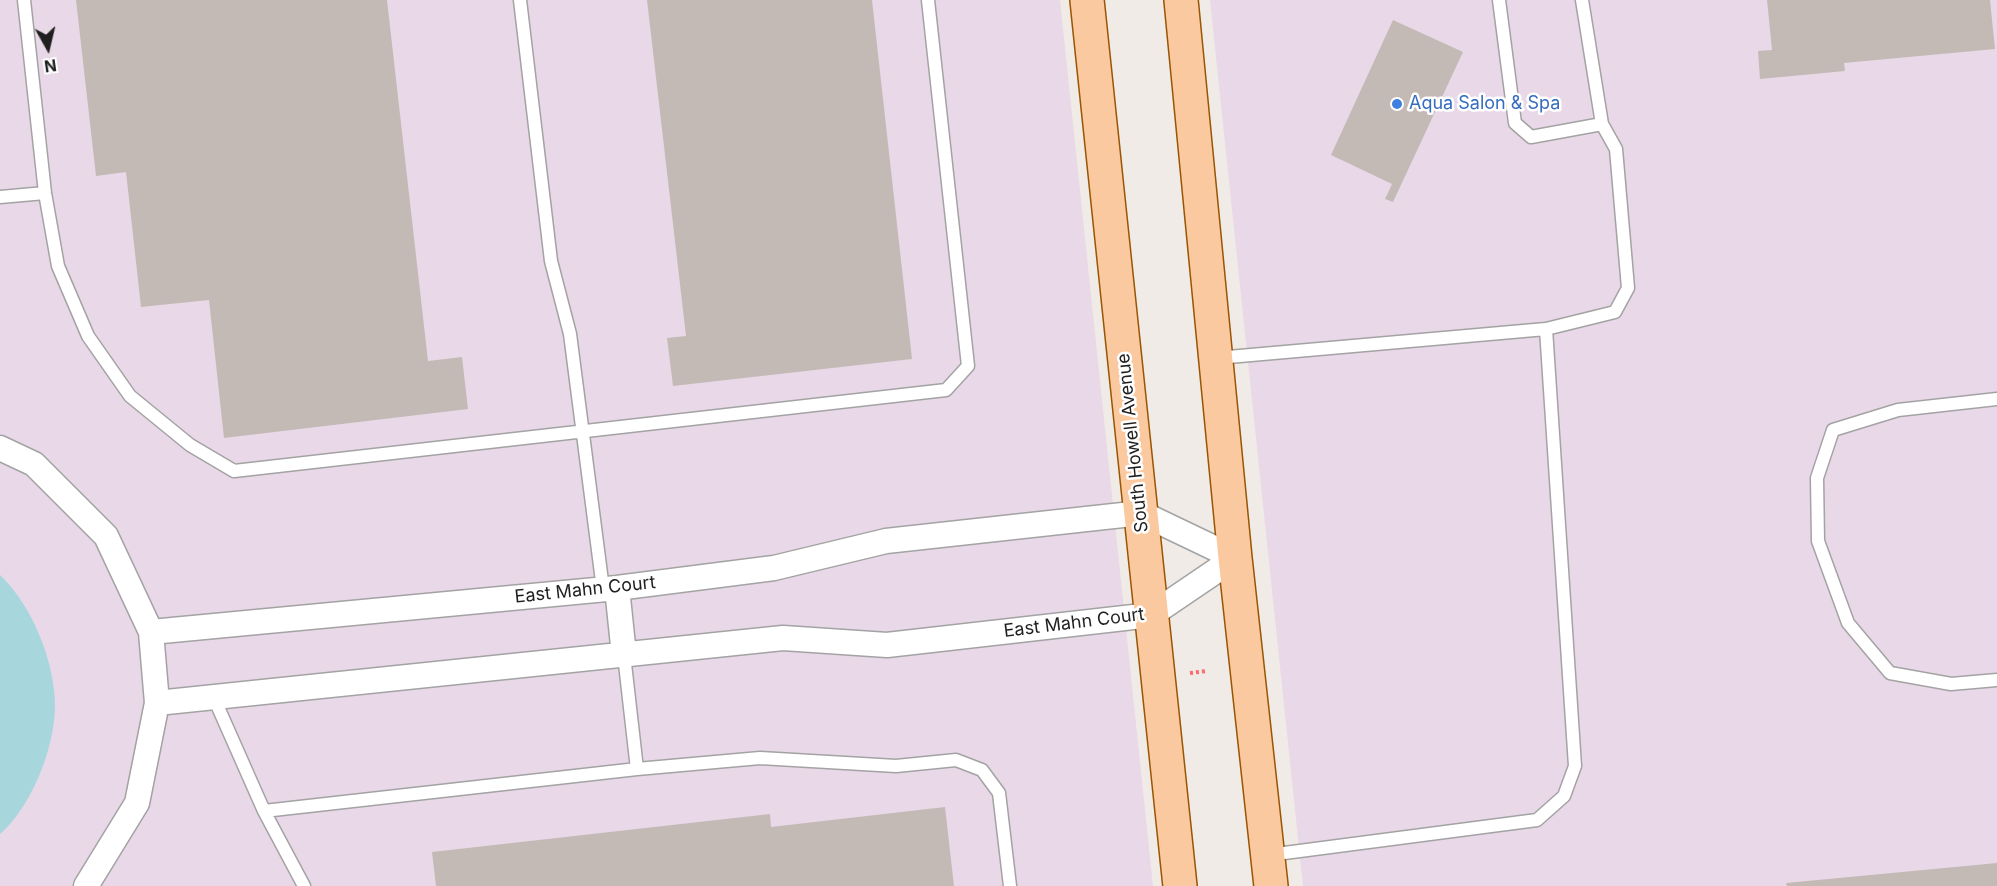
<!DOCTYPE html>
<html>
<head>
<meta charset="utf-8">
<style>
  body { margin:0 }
  #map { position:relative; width:1997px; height:886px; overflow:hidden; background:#f0ebe6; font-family:Inter,sans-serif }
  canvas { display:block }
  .north { position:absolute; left:18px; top:18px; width:60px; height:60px; -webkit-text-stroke:4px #fff; paint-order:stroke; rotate:172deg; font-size:16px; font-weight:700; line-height:24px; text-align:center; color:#1f1f1f }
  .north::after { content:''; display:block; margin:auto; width:21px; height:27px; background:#1f1f1f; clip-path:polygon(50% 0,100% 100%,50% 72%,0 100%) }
</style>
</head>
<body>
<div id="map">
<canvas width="1997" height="886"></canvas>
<div class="north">N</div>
</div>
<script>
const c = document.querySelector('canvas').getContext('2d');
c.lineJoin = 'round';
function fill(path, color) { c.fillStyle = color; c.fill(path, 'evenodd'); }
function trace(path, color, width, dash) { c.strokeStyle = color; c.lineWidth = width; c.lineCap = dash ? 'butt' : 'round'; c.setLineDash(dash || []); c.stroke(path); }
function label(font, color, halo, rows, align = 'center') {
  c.font = font + ' Inter,sans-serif'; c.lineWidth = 5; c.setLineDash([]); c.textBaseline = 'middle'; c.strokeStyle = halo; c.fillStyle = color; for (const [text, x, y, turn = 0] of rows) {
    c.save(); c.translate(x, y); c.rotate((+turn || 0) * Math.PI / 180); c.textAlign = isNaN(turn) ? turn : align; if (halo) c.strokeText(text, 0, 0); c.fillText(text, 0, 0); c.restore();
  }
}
const industrial = new Path2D(`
  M 0,0 L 1060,0 L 1153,886 L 0,886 Z
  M 1210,0 L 1997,0 L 1997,886 L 1303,886 Z`);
const water = new Path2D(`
  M 0,575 C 32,605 55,662 55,707 C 54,749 32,806 0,834 Z`);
const building = new Path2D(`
  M 76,0 L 387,0 L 428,361 L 462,357 L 468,409 L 224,438 L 209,300 L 141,307 L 126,172 L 96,176 Z
  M 647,0 L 872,0 L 912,359 L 673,386 L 667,338 L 686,336 Z
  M 1767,0 L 1990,0 L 1995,49 L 1844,63 L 1845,71 L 1760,79 L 1758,51 L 1772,50 Z
  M 1393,20 L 1463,52 L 1393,202 L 1385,199 L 1392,184 L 1331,155 Z
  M 945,807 L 954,886 L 436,886 L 432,852 L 770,814 L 771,827 Z
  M 1997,863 L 1997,886 L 1787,886 L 1786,883 Z`);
const path = new Path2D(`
  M 1190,673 L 1207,671`);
const lane = new Path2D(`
  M 24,0 L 45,193 L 58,266 L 88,336 L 130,396 L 190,445 L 234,471 L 946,390 L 968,366 L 928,0
  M 520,0 L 551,261 L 570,334 L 603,589
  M 1499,0 L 1515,123 L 1531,137 L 1602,124
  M 0,197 L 45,193
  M 1546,329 L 1615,312 L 1628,288 L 1616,149 L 1602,124 L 1582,0
  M 1217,358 L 1546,329 L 1575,766 L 1564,796 L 1537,820 L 1269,855
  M 1997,399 L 1898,410 L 1833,430 L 1817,478 L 1818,541 L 1848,623 L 1890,673 L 1951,684 L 1997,680
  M 624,655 L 637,769 L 760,758 L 896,766 L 956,760 L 982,770 L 999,793 L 1010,886
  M 214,698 L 264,811
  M 304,886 L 264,811 L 637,769`);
const street = new Path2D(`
  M 0,448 L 34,464 L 106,536 L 151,632 L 157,703 L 137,803 L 86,886
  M 617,588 L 624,655
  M 151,632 L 617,588 L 774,568 L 886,541 L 1141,513 L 1235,558
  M 157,703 L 783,638 L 887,645 L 1151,615 L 1235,558`);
const primary = new Path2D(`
  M 1087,0 L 1180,886
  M 1181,0 L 1235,558 L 1271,886`);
const markers = [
  [1397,104,6,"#3f7fe0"]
];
const shopNames = [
  ["Aqua Salon & Spa",1409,104]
];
const streetNames = [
  ["South Howell Avenue",1133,443,-96],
  ["East Mahn Court",585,590,-6],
  ["East Mahn Court",1074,623,-7]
];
fill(industrial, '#e9d8e8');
fill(water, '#a7d7dd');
fill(building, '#c4bab5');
trace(lane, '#a3a3a3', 15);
trace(street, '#a3a3a3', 27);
trace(primary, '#995502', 36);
trace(path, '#f86e70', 4, [3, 3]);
trace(lane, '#fff', 12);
trace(street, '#fff', 24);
trace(primary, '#fbc9a0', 33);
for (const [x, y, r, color] of markers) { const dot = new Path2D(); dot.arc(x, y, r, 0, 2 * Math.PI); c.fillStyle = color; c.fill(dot); trace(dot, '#fff', 2); }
label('18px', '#366cbe', '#fff', shopNames, 'left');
label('18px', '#1f1f1f', '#fff', streetNames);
</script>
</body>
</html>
